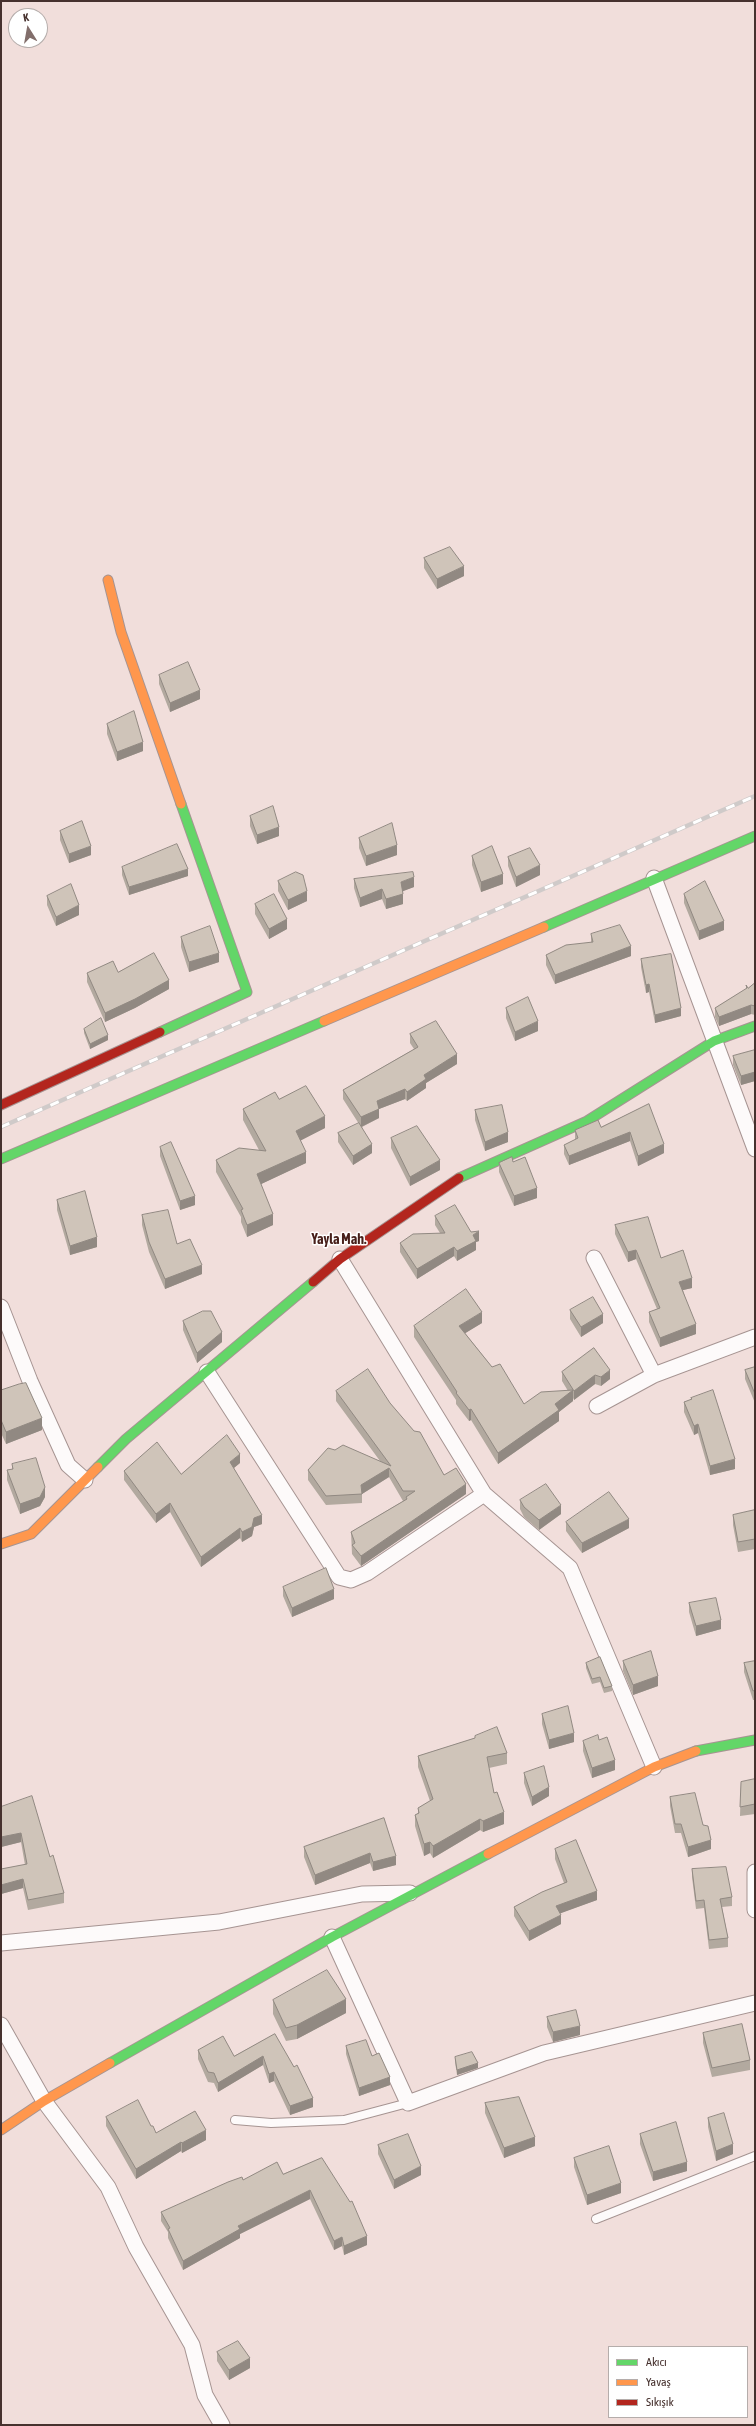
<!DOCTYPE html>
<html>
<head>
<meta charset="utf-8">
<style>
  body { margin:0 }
  #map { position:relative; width:756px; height:2426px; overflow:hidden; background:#f1dedb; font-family:"Asap Condensed",sans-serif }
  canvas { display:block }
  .frame { position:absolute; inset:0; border:2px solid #46312e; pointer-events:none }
  .legend { position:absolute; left:608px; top:2346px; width:140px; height:72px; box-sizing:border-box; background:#fff; border:1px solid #b5adab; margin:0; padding:5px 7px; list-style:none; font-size:12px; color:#46312e }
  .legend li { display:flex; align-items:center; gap:8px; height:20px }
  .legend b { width:20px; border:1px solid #b5adab }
  .north { position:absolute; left:8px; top:8px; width:40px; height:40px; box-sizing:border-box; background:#fff; border:1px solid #b5adab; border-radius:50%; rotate:349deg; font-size:11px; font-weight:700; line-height:16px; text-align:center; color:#46312e }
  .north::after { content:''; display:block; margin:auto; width:14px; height:18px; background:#826e6b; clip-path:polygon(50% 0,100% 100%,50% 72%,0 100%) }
</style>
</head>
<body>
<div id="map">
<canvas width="756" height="2426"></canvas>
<div class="frame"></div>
<ul class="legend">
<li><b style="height:5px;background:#63d668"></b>Akıcı</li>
<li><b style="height:5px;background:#ff974d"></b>Yavaş</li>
<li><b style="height:5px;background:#b3261e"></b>Sıkışık</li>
</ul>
<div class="north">K</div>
</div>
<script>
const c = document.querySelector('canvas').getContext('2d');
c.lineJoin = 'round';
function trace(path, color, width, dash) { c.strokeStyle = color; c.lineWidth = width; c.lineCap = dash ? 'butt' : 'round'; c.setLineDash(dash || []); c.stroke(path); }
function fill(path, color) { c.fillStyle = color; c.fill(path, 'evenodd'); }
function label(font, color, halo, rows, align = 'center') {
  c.font = font + ' "Asap Condensed",sans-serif'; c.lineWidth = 3; c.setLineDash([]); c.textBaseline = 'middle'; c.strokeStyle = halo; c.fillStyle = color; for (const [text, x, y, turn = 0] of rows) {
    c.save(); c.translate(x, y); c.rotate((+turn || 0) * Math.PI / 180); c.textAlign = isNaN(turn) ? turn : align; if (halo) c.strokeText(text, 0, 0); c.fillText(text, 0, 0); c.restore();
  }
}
const lane = new Path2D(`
  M 235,2120 L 271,2123 L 344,2120 L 408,2103
  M 596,2219 L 755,2156`);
const street = new Path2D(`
  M 654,878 L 755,1149
  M 594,1258 L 654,1375
  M 340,1259 L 484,1494 L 570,1568 L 654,1767
  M 1,1307 L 30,1381 L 68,1465 L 85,1480
  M 207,1372 L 339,1577 L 351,1580 L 367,1573 L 484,1494
  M 597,1406 L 654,1375 L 755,1337
  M 755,1872 L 755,1910
  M 332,1937 L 408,2103 L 544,2053 L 755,2003
  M 1,1943 L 219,1922 L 362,1894 L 410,1893
  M 1,2025 L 44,2101 L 108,2187 L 136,2247 L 192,2345 L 205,2395 L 222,2425`);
const fast = new Path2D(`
  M 544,927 L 755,836
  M 160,1032 L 247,992 L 181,804
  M 1,1159 L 324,1021
  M 459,1178 L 587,1121 L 714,1041 L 755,1026
  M 98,1467 L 126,1439 L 313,1282
  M 696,1751 L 755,1740
  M 110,2063 L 332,1937 L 488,1854`);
const slow = new Path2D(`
  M 108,580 L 121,632 L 181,804
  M 324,1021 L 544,927
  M 1,1544 L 31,1534 L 98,1467
  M 488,1854 L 654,1767 L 696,1751
  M 1,2130 L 44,2101 L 110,2063`);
const jam = new Path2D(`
  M 1,1105 L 160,1032
  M 313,1282 L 340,1259 L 459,1178`);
const rail = new Path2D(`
  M 1,1127 L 755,796`);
const wall = new Path2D(`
  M 424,558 L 464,576 L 437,589 L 424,568 Z
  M 159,675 L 200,699 L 170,712 L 159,684 Z
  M 107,724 L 143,751 L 117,761 L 107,734 Z
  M 250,816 L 279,836 L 257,844 L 250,826 Z
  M 60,831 L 91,855 L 69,863 L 60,840 Z
  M 359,838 L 397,855 L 366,866 L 359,848 Z
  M 472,856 L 503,884 L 481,892 L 472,865 Z
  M 508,857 L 540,875 L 516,887 L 508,866 Z
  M 122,867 L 188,876 L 129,895 L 122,875 Z
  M 354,879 L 414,887 L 402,891 L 403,904 L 386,909 L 382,899 L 360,907 L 354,888 Z
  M 278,881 L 307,901 L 288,910 L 278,891 Z
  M 684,894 L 724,930 L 699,940 L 684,903 Z
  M 47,896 L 79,915 L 56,926 L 47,905 Z
  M 255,904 L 287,929 L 269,939 L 255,914 Z
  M 591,934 L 631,956 L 555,984 L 546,965 L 546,955 L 591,942 Z
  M 181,937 L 219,962 L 189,972 L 181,947 Z
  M 641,959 L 681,1016 L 655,1023 L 649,992 L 646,993 L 641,967 Z
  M 118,972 L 169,989 L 135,1008 L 105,1022 L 87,982 L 87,973 Z
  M 755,983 L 755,1015 L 751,1014 L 719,1026 L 715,1017 L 715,1008 L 746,989 L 746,985 L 748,988 Z
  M 506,1008 L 538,1031 L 515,1041 L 506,1018 Z
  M 84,1029 L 108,1040 L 90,1049 L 84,1033 Z
  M 410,1034 L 457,1064 L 426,1083 L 426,1088 L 407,1101 L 405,1099 L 379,1109 L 379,1118 L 362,1127 L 372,1153 L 353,1165 L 338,1142 L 338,1133 L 359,1124 L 343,1099 L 343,1090 L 414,1049 L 410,1043 Z
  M 755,1050 L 755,1081 L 741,1085 L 733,1065 L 733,1056 Z
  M 279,1099 L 325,1128 L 300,1140 L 306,1163 L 261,1184 L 273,1225 L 247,1237 L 241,1222 L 241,1217 L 216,1172 L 216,1160 L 259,1150 L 243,1120 L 243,1109 Z
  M 649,1104 L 664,1153 L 638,1166 L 630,1141 L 569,1165 L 564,1154 L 564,1145 L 575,1140 L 575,1130 L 601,1127 Z
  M 475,1110 L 508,1142 L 485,1151 L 475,1120 Z
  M 391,1138 L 440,1170 L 410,1186 L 391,1148 Z
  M 160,1147 L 195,1205 L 180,1210 L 160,1156 Z
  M 513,1162 L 537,1198 L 514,1206 L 499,1172 L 499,1163 Z
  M 57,1200 L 97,1247 L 70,1255 L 57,1210 Z
  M 142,1215 L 177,1244 L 202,1274 L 165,1289 L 149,1252 L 142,1225 Z
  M 435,1216 L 471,1232 L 479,1241 L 476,1242 L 476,1250 L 457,1261 L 454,1256 L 417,1279 L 400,1252 L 400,1243 L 440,1233 L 435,1225 Z
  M 615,1225 L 661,1258 L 692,1288 L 683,1290 L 696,1334 L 660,1347 L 649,1322 L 649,1312 L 657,1309 L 636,1259 L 628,1262 L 615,1234 Z
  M 570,1310 L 603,1323 L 581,1337 L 570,1319 Z
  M 183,1321 L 222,1342 L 197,1363 L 183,1330 Z
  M 482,1323 L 465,1333 L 492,1367 L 524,1404 L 568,1391 L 562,1381 L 562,1372 L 594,1348 L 610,1379 L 601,1386 L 595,1384 L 574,1400 L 573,1398 L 573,1401 L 559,1412 L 559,1421 L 498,1464 L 471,1420 L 469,1421 L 456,1404 L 456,1400 L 414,1337 L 414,1326 Z
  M 755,1367 L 755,1403 L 745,1379 L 745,1370 Z
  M 1,1390 L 42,1430 L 6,1444 L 1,1433 Z
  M 336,1391 L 390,1403 L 444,1475 L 466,1494 L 361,1566 L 352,1554 L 351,1532 L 403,1501 L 389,1477 L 362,1494 L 362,1503 L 326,1505 L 308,1480 L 308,1470 L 335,1450 L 380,1461 L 336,1401 Z
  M 691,1398 L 735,1469 L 710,1475 L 698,1433 L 694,1435 L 684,1412 L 684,1402 L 691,1400 Z
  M 240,1463 L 234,1468 L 262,1524 L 254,1527 L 252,1536 L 242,1542 L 240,1538 L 201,1567 L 170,1512 L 156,1523 L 124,1480 L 124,1471 L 181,1474 Z
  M 12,1464 L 45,1497 L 40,1506 L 20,1514 L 7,1480 L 7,1470 L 12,1469 Z
  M 520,1500 L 561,1514 L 539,1530 L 524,1517 L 520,1509 Z
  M 755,1510 L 755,1549 L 738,1552 L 733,1525 L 733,1515 Z
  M 566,1522 L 629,1528 L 582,1553 L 566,1531 Z
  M 283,1587 L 334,1599 L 292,1617 L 283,1596 Z
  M 689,1603 L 721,1629 L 696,1636 L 689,1612 Z
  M 623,1661 L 658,1686 L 633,1695 L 623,1671 Z
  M 755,1661 L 755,1700 L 753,1700 L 744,1672 L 744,1663 Z
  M 586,1663 L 612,1686 L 612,1691 L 604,1693 L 600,1682 L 592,1684 L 586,1668 Z
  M 542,1714 L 574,1742 L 549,1749 L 542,1724 Z
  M 475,1736 L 507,1753 L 507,1764 L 489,1768 L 494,1793 L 504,1824 L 483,1832 L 480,1830 L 433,1858 L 430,1853 L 424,1856 L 415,1826 L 415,1815 L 418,1813 L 418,1808 L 430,1801 L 418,1767 L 418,1756 L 475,1738 Z
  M 583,1741 L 615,1770 L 592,1778 L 583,1751 Z
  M 524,1773 L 549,1796 L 532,1806 L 524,1783 Z
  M 755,1779 L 755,1814 L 740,1816 L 741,1782 Z
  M 670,1797 L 703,1825 L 711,1849 L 688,1857 L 681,1833 L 675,1833 L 670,1806 Z
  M 1,1807 L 50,1857 L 64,1893 L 64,1903 L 28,1910 L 23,1888 L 1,1894 L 1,1869 L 25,1865 L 21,1842 L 1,1847 Z
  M 384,1818 L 396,1865 L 373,1871 L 370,1863 L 315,1885 L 304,1857 L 304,1847 Z
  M 555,1849 L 597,1900 L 560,1913 L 561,1924 L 529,1941 L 514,1916 L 514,1907 L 564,1883 L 555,1859 Z
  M 692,1869 L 732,1897 L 732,1906 L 722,1907 L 728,1938 L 728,1947 L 709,1949 L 704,1908 L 696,1909 L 692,1877 Z
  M 273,2000 L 346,2013 L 297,2039 L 286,2041 L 273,2014 Z
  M 547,2017 L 580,2035 L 553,2042 L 547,2027 Z
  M 703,2033 L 750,2060 L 750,2070 L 712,2077 L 703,2043 Z
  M 275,2034 L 313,2107 L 290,2115 L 274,2081 L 269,2083 L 263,2065 L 218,2092 L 214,2083 L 208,2082 L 198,2059 L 198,2050 L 234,2056 Z
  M 346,2046 L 372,2056 L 390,2085 L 359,2096 L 346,2054 Z
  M 455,2057 L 478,2068 L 457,2075 L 455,2062 Z
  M 485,2103 L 535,2146 L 504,2158 L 485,2113 Z
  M 106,2117 L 151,2126 L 156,2133 L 206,2140 L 182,2153 L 181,2151 L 136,2179 L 106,2126 Z
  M 708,2118 L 733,2154 L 716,2161 L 708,2127 Z
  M 640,2134 L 687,2171 L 653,2181 L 640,2144 Z
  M 378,2145 L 421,2175 L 394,2189 L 378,2154 Z
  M 322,2158 L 367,2245 L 344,2255 L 342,2246 L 334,2250 L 310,2199 L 240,2234 L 240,2238 L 183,2270 L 168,2238 L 168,2232 L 161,2221 L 161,2212 L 243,2180 L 283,2174 Z
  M 574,2158 L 621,2193 L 587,2205 L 574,2167 Z
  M 217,2352 L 250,2368 L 229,2380 L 217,2361 Z`);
const shadedWall = new Path2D(`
  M 464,566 L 464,576 L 437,589 L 437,579 Z
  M 200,690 L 200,699 L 170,712 L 170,703 Z
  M 143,742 L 143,751 L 117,761 L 117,752 Z
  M 279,827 L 279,836 L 257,844 L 257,835 Z
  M 397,845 L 397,855 L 366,866 L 366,856 Z
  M 91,846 L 91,855 L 69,863 L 69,854 Z
  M 540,865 L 540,875 L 516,887 L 516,877 Z
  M 188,869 L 188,876 L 129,895 L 129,887 Z
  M 503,874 L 503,884 L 481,892 L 481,882 Z
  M 414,877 L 414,887 L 401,892 L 401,882 Z
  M 382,889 L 382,899 L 360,907 L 360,898 Z
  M 307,891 L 307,901 L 288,910 L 288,900 Z
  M 403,894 L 403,904 L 386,909 L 386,899 Z
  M 79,905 L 79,915 L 56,926 L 56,917 Z
  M 287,919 L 287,929 L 269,939 L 269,929 Z
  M 724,921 L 724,930 L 699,940 L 699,931 Z
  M 631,946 L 631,956 L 555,984 L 555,975 Z
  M 219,953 L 219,962 L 189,972 L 189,962 Z
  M 169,980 L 169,989 L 135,1008 L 105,1022 L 105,1013 Z
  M 649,984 L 649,992 L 646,993 L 646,985 Z
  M 751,1005 L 751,1014 L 719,1026 L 719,1017 Z
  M 681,1008 L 681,1016 L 655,1023 L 655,1015 Z
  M 538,1021 L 538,1031 L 515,1041 L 515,1032 Z
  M 108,1035 L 108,1040 L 90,1049 L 90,1044 Z
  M 457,1054 L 457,1064 L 426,1083 L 426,1088 L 407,1101 L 407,1092 L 424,1075 Z
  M 755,1072 L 755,1081 L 741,1085 L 741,1076 Z
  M 405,1089 L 405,1099 L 379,1109 L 379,1118 L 361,1127 L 361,1117 L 377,1101 Z
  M 325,1116 L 325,1128 L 296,1143 L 296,1131 Z
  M 508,1132 L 508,1142 L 485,1151 L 485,1142 Z
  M 630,1132 L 630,1141 L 569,1165 L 569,1156 Z
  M 372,1144 L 372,1153 L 353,1165 L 353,1156 Z
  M 664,1144 L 664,1153 L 638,1166 L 638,1156 Z
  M 306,1152 L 306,1163 L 257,1186 L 257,1174 Z
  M 440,1160 L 440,1170 L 410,1186 L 410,1177 Z
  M 537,1188 L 537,1198 L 514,1206 L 514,1196 Z
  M 195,1196 L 195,1205 L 180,1210 L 180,1201 Z
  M 273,1214 L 273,1225 L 247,1237 L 247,1225 Z
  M 479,1231 L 479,1241 L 476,1242 L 476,1250 L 457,1261 L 457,1251 L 473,1235 Z
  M 97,1237 L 97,1247 L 70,1255 L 70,1246 Z
  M 454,1247 L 454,1256 L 417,1279 L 417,1269 Z
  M 636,1250 L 636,1259 L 628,1262 L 628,1252 Z
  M 202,1265 L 202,1274 L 165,1289 L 165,1279 Z
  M 692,1278 L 692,1288 L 679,1291 L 679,1282 Z
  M 482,1312 L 482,1323 L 459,1337 L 459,1326 Z
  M 603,1314 L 603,1323 L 581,1337 L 581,1327 Z
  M 696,1324 L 696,1334 L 660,1347 L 660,1338 Z
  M 222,1332 L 222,1342 L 197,1363 L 197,1353 Z
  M 610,1370 L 610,1379 L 601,1386 L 601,1377 Z
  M 595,1375 L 595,1384 L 574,1400 L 574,1391 Z
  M 573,1390 L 573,1401 L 559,1412 L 559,1421 L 498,1464 L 498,1453 L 555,1404 Z
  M 471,1409 L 471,1420 L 469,1421 L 469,1410 Z
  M 42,1418 L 42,1430 L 6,1444 L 6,1432 Z
  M 698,1424 L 698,1433 L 694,1435 L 694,1426 Z
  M 240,1454 L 240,1463 L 230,1471 L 230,1462 Z
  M 735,1459 L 735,1469 L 710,1475 L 710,1466 Z
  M 389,1468 L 389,1477 L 362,1494 L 361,1485 Z
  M 466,1484 L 466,1494 L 361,1566 L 361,1556 Z
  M 45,1487 L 45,1497 L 40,1506 L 20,1514 L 20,1504 Z
  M 170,1503 L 170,1512 L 156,1523 L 156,1514 Z
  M 561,1505 L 561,1514 L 539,1530 L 539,1520 Z
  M 262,1515 L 262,1524 L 254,1527 L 252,1536 L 242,1542 L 242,1532 L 254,1518 Z
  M 629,1519 L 629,1528 L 582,1553 L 582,1543 Z
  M 240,1528 L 240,1538 L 201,1567 L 201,1557 Z
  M 334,1589 L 334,1599 L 292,1617 L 292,1608 Z
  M 721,1620 L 721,1629 L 696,1636 L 696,1626 Z
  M 658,1676 L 658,1686 L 633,1695 L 633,1685 Z
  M 574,1733 L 574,1742 L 549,1749 L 549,1740 Z
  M 615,1760 L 615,1770 L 592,1778 L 592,1768 Z
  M 549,1787 L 549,1796 L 532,1806 L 532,1797 Z
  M 504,1812 L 504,1824 L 483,1832 L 483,1821 Z
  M 480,1819 L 480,1830 L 433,1858 L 433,1846 Z
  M 21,1833 L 21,1842 L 1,1847 L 1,1837 Z
  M 711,1840 L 711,1849 L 688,1857 L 688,1847 Z
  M 430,1842 L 430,1853 L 424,1856 L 424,1844 Z
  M 370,1853 L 370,1863 L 315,1885 L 315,1875 Z
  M 396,1856 L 396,1865 L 373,1871 L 373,1862 Z
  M 23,1879 L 23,1888 L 1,1894 L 1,1885 Z
  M 597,1891 L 597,1900 L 556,1915 L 556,1906 Z
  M 561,1915 L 561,1924 L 529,1941 L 529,1931 Z
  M 346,1999 L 346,2013 L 297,2039 L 297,2025 Z
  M 580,2026 L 580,2035 L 553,2042 L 553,2032 Z
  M 263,2056 L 263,2065 L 218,2092 L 218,2083 Z
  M 478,2063 L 478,2068 L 457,2075 L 457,2070 Z
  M 274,2072 L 274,2081 L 269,2083 L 269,2074 Z
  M 390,2077 L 390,2085 L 359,2096 L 359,2088 Z
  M 313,2098 L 313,2107 L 290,2115 L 290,2106 Z
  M 206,2130 L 206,2140 L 182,2153 L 182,2143 Z
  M 535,2137 L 535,2146 L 504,2158 L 504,2148 Z
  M 181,2142 L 181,2151 L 136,2179 L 136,2169 Z
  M 733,2144 L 733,2154 L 716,2161 L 716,2151 Z
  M 687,2162 L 687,2171 L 653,2181 L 653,2172 Z
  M 421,2166 L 421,2175 L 394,2189 L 394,2180 Z
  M 621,2183 L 621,2193 L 587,2205 L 587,2195 Z
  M 310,2190 L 310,2199 L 240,2234 L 240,2238 L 183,2270 L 183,2261 L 238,2226 Z
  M 367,2236 L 367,2245 L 344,2255 L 344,2246 Z
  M 342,2237 L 342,2246 L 334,2250 L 334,2241 Z
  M 250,2358 L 250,2368 L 229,2380 L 229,2370 Z`);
const building = new Path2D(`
  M 450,547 L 464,566 L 437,579 L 424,558 Z
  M 188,662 L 200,690 L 170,703 L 159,675 Z
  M 134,711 L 143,742 L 117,752 L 107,724 Z
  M 273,806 L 279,827 L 257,835 L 250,816 Z
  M 82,821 L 91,846 L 69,854 L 60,831 Z
  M 392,823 L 397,845 L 366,856 L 359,838 Z
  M 177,844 L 188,869 L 129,887 L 122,867 Z
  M 492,846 L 503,874 L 481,882 L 472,856 Z
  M 530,848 L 540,865 L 516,877 L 508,857 Z
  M 296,872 L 303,875 L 307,891 L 288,900 L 278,881 Z
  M 413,872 L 414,877 L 401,882 L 403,894 L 386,899 L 382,889 L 360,898 L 354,879 Z
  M 705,881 L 724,921 L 699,931 L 684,894 Z
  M 71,884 L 79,905 L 56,917 L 47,896 Z
  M 274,894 L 287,919 L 269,929 L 255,904 Z
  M 620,925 L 631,946 L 555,975 L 546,955 L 566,945 L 593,942 L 591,934 Z
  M 210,926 L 219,953 L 189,962 L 181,937 Z
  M 154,953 L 169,980 L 135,999 L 105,1013 L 87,973 L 113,961 L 118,972 Z
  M 671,954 L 681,1008 L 655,1015 L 649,984 L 646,985 L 641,959 Z
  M 755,983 L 755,1006 L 751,1005 L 719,1017 L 715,1008 L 747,988 L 746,985 L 748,988 Z
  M 528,997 L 538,1021 L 515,1032 L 506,1008 Z
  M 101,1018 L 108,1035 L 90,1044 L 84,1029 Z
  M 436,1021 L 457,1054 L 424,1075 L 426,1079 L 407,1092 L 405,1089 L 377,1101 L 379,1109 L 361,1117 L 343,1090 L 418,1047 L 410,1034 Z
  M 755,1050 L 755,1072 L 741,1076 L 733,1056 Z
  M 306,1086 L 325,1116 L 296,1131 L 306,1152 L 257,1174 L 273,1214 L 247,1225 L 241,1210 L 243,1209 L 216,1160 L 239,1148 L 266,1151 L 243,1109 L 275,1092 L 279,1099 Z
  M 649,1104 L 664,1144 L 638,1156 L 630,1132 L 569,1156 L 564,1145 L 578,1138 L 575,1130 L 598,1120 L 601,1127 Z
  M 502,1105 L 508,1132 L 485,1142 L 475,1110 Z
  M 359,1123 L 372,1144 L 353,1156 L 338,1133 Z
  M 417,1126 L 440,1160 L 410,1177 L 391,1138 Z
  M 171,1142 L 195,1196 L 180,1201 L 160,1147 Z
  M 512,1157 L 513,1162 L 525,1157 L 537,1188 L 514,1196 L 499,1163 Z
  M 85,1191 L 97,1237 L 70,1246 L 57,1200 Z
  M 455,1205 L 471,1232 L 479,1231 L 473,1235 L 476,1241 L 457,1251 L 454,1247 L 417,1269 L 400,1243 L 413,1234 L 445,1233 L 435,1216 Z
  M 168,1210 L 177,1244 L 190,1239 L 202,1265 L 165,1279 L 149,1242 L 142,1215 Z
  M 648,1217 L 661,1258 L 683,1250 L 692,1278 L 679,1282 L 696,1324 L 660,1338 L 649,1312 L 660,1308 L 636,1250 L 628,1252 L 615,1225 Z
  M 466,1289 L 482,1312 L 459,1326 L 492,1367 L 500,1364 L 524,1404 L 541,1392 L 573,1390 L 555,1404 L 559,1410 L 498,1453 L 471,1409 L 469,1410 L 456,1393 L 457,1392 L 414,1326 Z
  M 593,1297 L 603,1314 L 581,1327 L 570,1310 Z
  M 203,1311 L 211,1311 L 222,1332 L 197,1353 L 183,1321 Z
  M 594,1348 L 610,1370 L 601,1377 L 595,1375 L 574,1391 L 562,1372 Z
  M 755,1367 L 755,1394 L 745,1370 Z
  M 368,1369 L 390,1403 L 414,1431 L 420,1432 L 444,1475 L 456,1468 L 466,1484 L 361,1556 L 352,1545 L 355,1543 L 351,1532 L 407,1499 L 406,1497 L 415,1491 L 403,1491 L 389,1468 L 361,1485 L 362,1494 L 326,1496 L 308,1470 L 328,1448 L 335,1450 L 343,1445 L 391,1466 L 336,1391 Z
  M 26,1383 L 42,1418 L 6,1432 L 1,1420 L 1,1390 L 19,1384 Z
  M 713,1390 L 735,1459 L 710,1466 L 698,1424 L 694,1426 L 684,1402 L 692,1399 L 691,1398 Z
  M 227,1435 L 240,1454 L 230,1462 L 262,1515 L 254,1518 L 252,1527 L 242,1532 L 240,1528 L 201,1557 L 170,1503 L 156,1514 L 124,1471 L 157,1442 L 181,1474 Z
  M 36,1458 L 45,1487 L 40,1497 L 20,1504 L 7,1470 L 13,1469 L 12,1464 Z
  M 546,1484 L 561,1505 L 539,1520 L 524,1507 L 520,1500 Z
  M 609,1492 L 629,1519 L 582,1543 L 566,1522 Z
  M 755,1510 L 755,1539 L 738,1542 L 733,1515 Z
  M 326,1568 L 334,1589 L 292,1608 L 283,1587 Z
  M 716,1598 L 721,1620 L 696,1626 L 689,1603 Z
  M 651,1651 L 658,1676 L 633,1685 L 623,1661 Z
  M 600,1657 L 612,1686 L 604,1688 L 600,1677 L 592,1679 L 586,1663 Z
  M 755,1661 L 755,1690 L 753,1691 L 744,1663 Z
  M 568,1706 L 574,1733 L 549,1740 L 542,1714 Z
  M 497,1727 L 507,1753 L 487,1757 L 494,1793 L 497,1792 L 504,1812 L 483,1821 L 480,1819 L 433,1846 L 430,1842 L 424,1844 L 415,1815 L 419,1813 L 418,1808 L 433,1799 L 418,1756 L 475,1738 L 475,1736 Z
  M 598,1735 L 599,1740 L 607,1737 L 615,1760 L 592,1768 L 583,1741 Z
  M 544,1766 L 549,1787 L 532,1797 L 524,1773 Z
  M 755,1779 L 755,1804 L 740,1807 L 741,1782 Z
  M 695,1793 L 703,1825 L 708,1826 L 711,1840 L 688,1847 L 681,1824 L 675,1824 L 670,1797 Z
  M 32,1796 L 50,1857 L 53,1855 L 64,1893 L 28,1900 L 23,1879 L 1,1885 L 1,1869 L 27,1864 L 21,1833 L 1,1837 L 1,1807 Z
  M 384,1818 L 396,1856 L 373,1862 L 370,1853 L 315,1875 L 304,1847 Z
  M 576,1840 L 597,1891 L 556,1906 L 561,1915 L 529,1931 L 514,1907 L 542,1892 L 567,1882 L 555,1849 Z
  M 726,1867 L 732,1897 L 720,1899 L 728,1938 L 709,1940 L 704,1900 L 696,1901 L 692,1869 Z
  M 327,1970 L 346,1999 L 297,2025 L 286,2028 L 273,2000 Z
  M 576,2010 L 580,2026 L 553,2032 L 547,2017 Z
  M 742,2024 L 750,2060 L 712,2068 L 703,2033 Z
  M 275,2034 L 294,2067 L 297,2065 L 313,2098 L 290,2106 L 274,2072 L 269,2074 L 263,2056 L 218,2083 L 214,2073 L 208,2072 L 198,2050 L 223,2036 L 234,2056 Z
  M 366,2040 L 372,2056 L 379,2053 L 390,2077 L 359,2088 L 346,2046 Z
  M 472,2052 L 478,2063 L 457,2070 L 455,2057 Z
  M 519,2097 L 535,2137 L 504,2148 L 485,2103 Z
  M 138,2100 L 151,2126 L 153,2126 L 156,2133 L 195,2111 L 206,2130 L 182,2143 L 181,2142 L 136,2169 L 106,2117 Z
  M 724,2113 L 733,2144 L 716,2151 L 708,2118 Z
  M 676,2122 L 687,2162 L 653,2172 L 640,2134 Z
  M 408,2134 L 421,2166 L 394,2180 L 378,2145 Z
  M 609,2146 L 621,2183 L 587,2195 L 574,2158 Z
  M 322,2158 L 350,2202 L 352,2201 L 367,2236 L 344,2246 L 342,2237 L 334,2241 L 310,2190 L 238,2226 L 240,2229 L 183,2261 L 168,2229 L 170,2228 L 161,2212 L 228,2182 L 242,2177 L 243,2180 L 277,2162 L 283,2174 Z
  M 238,2341 L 250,2358 L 229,2370 L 217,2352 Z`);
const districtNames = [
  ["Yayla Mah.",339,1240]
];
trace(lane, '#a69492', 10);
trace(street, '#a69492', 17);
trace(fast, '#a69492', 11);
trace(slow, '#a69492', 11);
trace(jam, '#a69492', 11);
trace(lane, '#fdfafa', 8);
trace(street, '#fdfafa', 15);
trace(fast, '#63d668', 9);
trace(slow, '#ff974d', 9);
trace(jam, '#b3261e', 9);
trace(rail, '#cfcac9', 4.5);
trace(rail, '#fff', 3, [9]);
fill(wall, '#b2a99f');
fill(shadedWall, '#918982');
fill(building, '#cfc4b9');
trace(building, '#918982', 1);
label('bold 14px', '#471f1a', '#fff', districtNames);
</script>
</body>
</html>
